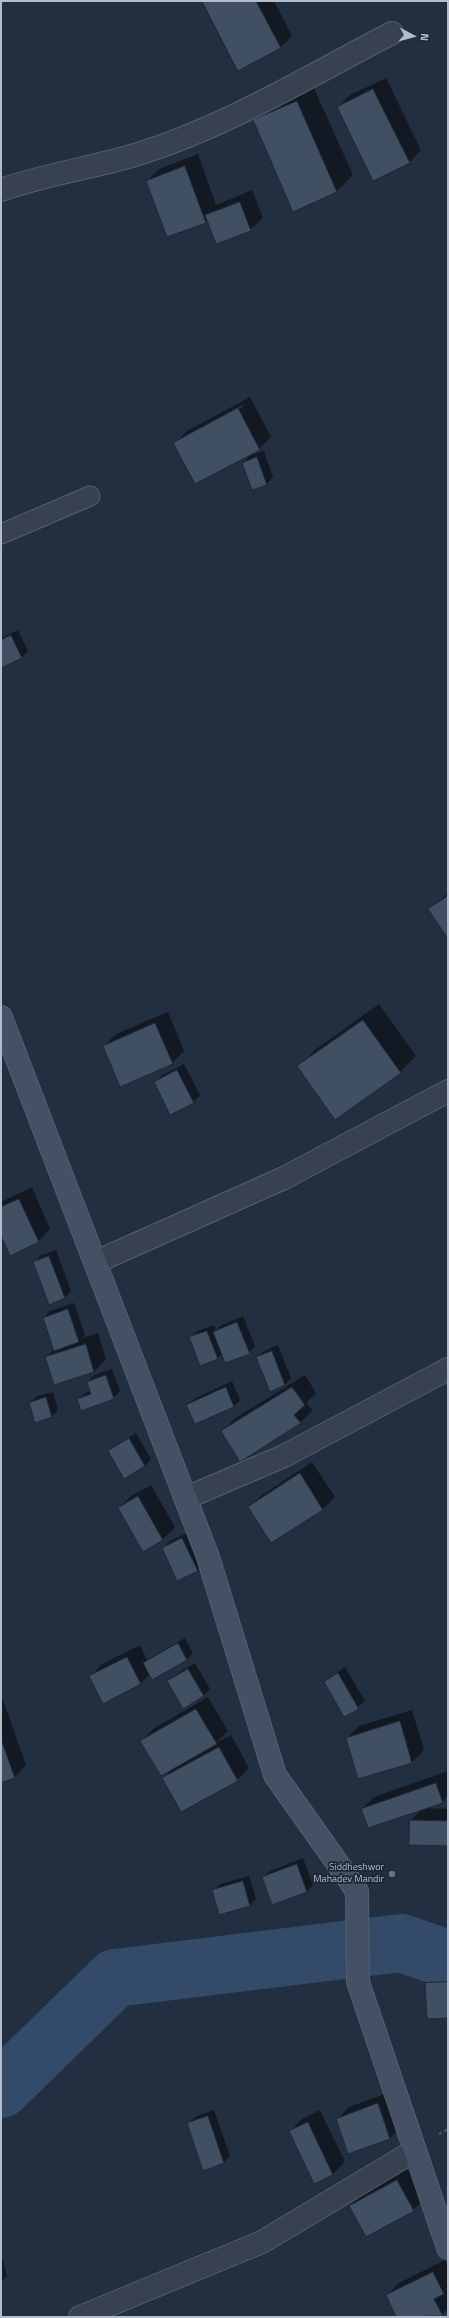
<!DOCTYPE html>
<html>
<head>
<meta charset="utf-8">
<style>
  body { margin:0 }
  #map { position:relative; width:449px; height:2318px; overflow:hidden; background:#222f41; font-family:"Titillium Web",sans-serif }
  canvas { display:block }
  .frame { position:absolute; inset:0; border:2px solid #b3bccb; pointer-events:none }
  .north { position:absolute; left:393px; top:16px; width:40px; height:40px; -webkit-text-stroke:3px #1c2635; paint-order:stroke; rotate:96deg; font-size:11px; font-weight:700; line-height:16px; text-align:center; color:#b3bccb }
  .north::after { content:''; display:block; margin:auto; width:14px; height:18px; background:#b3bccb; clip-path:polygon(50% 0,100% 100%,50% 72%,0 100%) }
</style>
</head>
<body>
<div id="map">
<canvas width="449" height="2318"></canvas>
<div class="frame"></div>
<div class="north">N</div>
</div>
<script>
const c = document.querySelector('canvas').getContext('2d');
c.lineJoin = 'round';
function fill(path, color) { c.fillStyle = color; c.fill(path, 'evenodd'); }
function trace(path, color, width, dash) { c.strokeStyle = color; c.lineWidth = width; c.lineCap = dash ? 'butt' : 'round'; c.setLineDash(dash || []); c.stroke(path); }
function label(font, color, halo, rows, align = 'center') {
  c.font = font + ' "Titillium Web",sans-serif'; c.lineWidth = 3.5; c.setLineDash([]); c.textBaseline = 'middle'; c.strokeStyle = halo; c.fillStyle = color; for (const [text, x, y, turn = 0] of rows) {
    c.save(); c.translate(x, y); c.rotate((+turn || 0) * Math.PI / 180); c.textAlign = isNaN(turn) ? turn : align; if (halo) c.strokeText(text, 0, 0); c.fillText(text, 0, 0); c.restore();
  }
}
const shadow = new Path2D(`
  M 203,1 L 274,1 L 292,36 L 280,48 Z
  M 386,78 L 421,150 L 409,163 L 338,107 L 350,95 Z
  M 313,86 L 353,175 L 337,191 L 294,210 L 255,121 L 271,105 Z
  M 198,154 L 216,205 L 252,190 L 263,218 L 250,230 L 208,220 L 168,236 L 147,181 L 159,169 Z
  M 250,397 L 271,437 L 259,449 L 175,443 L 187,431 ZM 242,405 L 243,407 L 188,436 L 188,434 Z
  M 264,451 L 273,477 L 267,484 L 253,489 L 243,463 L 249,456 Z
  M 18,630 L 28,651 L 22,657 L 1,667 L 1,638 Z
  M 448,893 L 448,937 L 430,910 Z
  M 379,1004 L 416,1056 L 400,1072 L 299,1066 L 315,1050 Z
  M 168,1012 L 184,1051 L 172,1063 L 104,1046 L 116,1034 Z
  M 184,1064 L 200,1095 L 193,1102 L 155,1082 L 161,1076 Z
  M 32,1187 L 50,1229 L 38,1242 L 1,1234 L 1,1202 Z
  M 56,1250 L 71,1291 L 65,1298 L 34,1262 L 40,1256 Z
  M 74,1303 L 85,1335 L 82,1338 L 98,1333 L 106,1359 L 94,1372 L 55,1384 L 46,1358 L 54,1349 L 44,1318 L 50,1311 Z
  M 243,1316 L 255,1346 L 249,1353 L 222,1354 L 218,1358 L 191,1337 L 197,1331 L 214,1325 L 216,1330 L 220,1326 Z
  M 278,1345 L 291,1378 L 285,1385 L 257,1357 L 264,1351 Z
  M 112,1369 L 120,1391 L 114,1398 L 82,1409 L 78,1399 L 85,1393 L 91,1391 L 88,1382 L 94,1375 Z
  M 305,1375 L 316,1393 L 306,1403 L 313,1410 L 301,1422 L 240,1461 L 222,1432 L 234,1419 Z
  M 232,1381 L 240,1400 L 234,1406 L 187,1405 L 194,1399 Z
  M 53,1392 L 58,1410 L 52,1416 L 30,1403 L 37,1396 Z
  M 136,1433 L 151,1459 L 145,1466 L 110,1451 L 116,1445 Z
  M 312,1462 L 335,1497 L 323,1509 L 250,1507 L 262,1495 Z
  M 151,1485 L 175,1527 L 163,1539 L 143,1550 L 119,1508 L 131,1496 Z
  M 189,1532 L 204,1564 L 197,1570 L 163,1548 L 170,1541 Z
  M 185,1638 L 193,1653 L 187,1659 L 153,1678 L 150,1674 L 141,1683 L 90,1677 L 102,1664 L 140,1645 L 147,1660 Z
  M 195,1663 L 210,1689 L 204,1695 L 184,1707 L 169,1681 L 175,1675 Z
  M 345,1667 L 365,1701 L 345,1716 L 325,1682 Z
  M 208,1697 L 228,1731 L 215,1743 L 231,1735 L 249,1768 L 237,1780 L 164,1778 L 173,1768 L 141,1741 L 153,1729 Z
  M 3,1700 L 26,1765 L 14,1778 L 1,1782 L 1,1701 Z
  M 412,1710 L 424,1750 L 412,1762 L 347,1738 L 359,1726 Z
  M 448,1771 L 448,1796 L 442,1802 L 424,1808 L 448,1809 L 448,1845 L 411,1820 L 423,1808 L 362,1809 L 374,1797 Z
  M 303,1858 L 313,1885 L 306,1892 L 263,1877 L 270,1871 Z
  M 249,1876 L 256,1899 L 249,1906 L 214,1890 L 220,1884 Z
  M 438,1971 L 448,1971 L 448,2017 L 426,1983 Z
  M 390,2092 L 402,2126 L 390,2138 L 349,2153 L 337,2119 L 349,2107 Z
  M 214,2110 L 230,2156 L 223,2163 L 189,2123 L 195,2117 Z
  M 320,2110 L 345,2162 L 333,2174 L 315,2183 L 290,2132 L 302,2119 Z
  M 410,2168 L 425,2198 L 413,2210 L 350,2206 L 362,2194 Z
  M 1,2253 L 7,2276 L 1,2282 Z
  M 445,2260 L 448,2266 L 448,2309 L 438,2317 L 398,2317 L 387,2295 L 399,2283 Z`);
const river = new Path2D(`
  M 1,2089 L 115,1978 L 401,1943 L 448,1959`);
const building = new Path2D(`
  M 202,1 L 256,1 L 281,48 L 238,71 Z
  M 373,89 L 410,163 L 373,181 L 337,107 Z
  M 297,101 L 337,192 L 293,212 L 253,120 Z
  M 185,166 L 206,223 L 167,237 L 146,181 Z
  M 240,202 L 251,231 L 216,244 L 205,215 Z
  M 238,408 L 260,450 L 195,484 L 173,443 Z
  M 257,457 L 267,485 L 252,490 L 242,463 Z
  M 11,635 L 22,658 L 1,668 L 1,640 Z
  M 448,896 L 448,939 L 428,909 Z
  M 363,1020 L 401,1073 L 335,1120 L 297,1066 Z
  M 155,1023 L 173,1064 L 120,1087 L 103,1046 Z
  M 177,1070 L 194,1103 L 170,1115 L 154,1082 Z
  M 19,1199 L 39,1242 L 10,1256 L 1,1236 L 1,1207 Z
  M 49,1256 L 65,1298 L 49,1305 L 33,1262 Z
  M 68,1309 L 79,1342 L 54,1351 L 43,1318 Z
  M 237,1322 L 250,1354 L 225,1363 L 213,1332 Z
  M 207,1331 L 218,1359 L 200,1366 L 189,1337 Z
  M 86,1344 L 94,1372 L 54,1385 L 45,1357 Z
  M 272,1351 L 285,1385 L 270,1392 L 256,1357 Z
  M 106,1375 L 114,1399 L 81,1411 L 77,1399 L 91,1394 L 87,1382 Z
  M 226,1387 L 234,1407 L 195,1424 L 186,1405 Z
  M 292,1387 L 305,1405 L 294,1415 L 301,1423 L 240,1462 L 221,1431 Z
  M 46,1397 L 52,1417 L 35,1423 L 29,1403 Z
  M 129,1438 L 145,1466 L 124,1479 L 108,1451 Z
  M 300,1473 L 323,1510 L 271,1543 L 248,1507 Z
  M 138,1496 L 163,1540 L 143,1552 L 118,1508 Z
  M 182,1538 L 198,1571 L 177,1581 L 162,1548 Z
  M 178,1643 L 187,1660 L 152,1680 L 143,1663 Z
  M 127,1657 L 141,1684 L 103,1704 L 89,1676 Z
  M 188,1669 L 204,1696 L 183,1709 L 167,1681 Z
  M 338,1673 L 359,1709 L 344,1717 L 324,1682 Z
  M 196,1709 L 217,1744 L 161,1776 L 140,1741 Z
  M 400,1721 L 412,1763 L 358,1779 L 346,1738 Z
  M 1,1739 L 15,1778 L 1,1783 Z
  M 219,1747 L 238,1781 L 181,1812 L 162,1778 Z
  M 436,1783 L 443,1803 L 368,1828 L 361,1809 Z
  M 410,1820 L 448,1821 L 448,1846 L 409,1845 Z
  M 297,1864 L 307,1892 L 272,1905 L 262,1877 Z
  M 243,1881 L 250,1906 L 219,1915 L 212,1890 Z
  M 448,1982 L 448,2018 L 427,2019 L 425,1983 Z
  M 378,2103 L 390,2139 L 348,2154 L 336,2119 Z
  M 208,2116 L 224,2163 L 203,2171 L 187,2123 Z
  M 308,2122 L 333,2175 L 314,2184 L 289,2131 Z
  M 397,2180 L 414,2211 L 366,2237 L 349,2206 Z
  M 433,2272 L 444,2294 L 434,2299 L 443,2316 L 396,2317 L 386,2295 Z`);
const path = new Path2D(`
  M 439,2134 L 448,2129`);
const lane = new Path2D(`
  M 1,534 L 90,496`);
const street = new Path2D(`
  M 1,190 C 46,174 93,168 138,154 C 228,126 309,76 392,33
  M 96,1262 L 284,1178 L 448,1091
  M 186,1498 L 284,1456 L 448,1369
  M 80,2317 L 262,2242 L 414,2151`);
const secondary = new Path2D(`
  M 1,1017 L 208,1557 L 275,1775 L 357,1891 L 358,1982 L 448,2248`);
const markers = [
  [392,1874,4,"#6b7280"]
];
const poiNames = [
  ["Siddheshwor",384,1868],
  ["Mahadev Mandir",384,1880]
];
fill(shadow, '#0007');
trace(river, '#344a69', 58);
fill(building, '#414f63');
trace(building, '#1e2837', 1);
trace(lane, '#555f6e', 21);
trace(street, '#555f6e', 24);
trace(secondary, '#555f6e', 24);
trace(path, '#425b5e', 2.5, [3, 3]);
trace(lane, '#374150', 19);
trace(street, '#374150', 22);
trace(secondary, '#445064', 22);
for (const [x, y, r, color] of markers) { const dot = new Path2D(); dot.arc(x, y, r, 0, 2 * Math.PI); c.fillStyle = color; c.fill(dot); trace(dot, '#1c2635', 1.5); }
label('10px', '#b3bccb', '#1c2635', poiNames, 'right');
</script>
</body>
</html>
